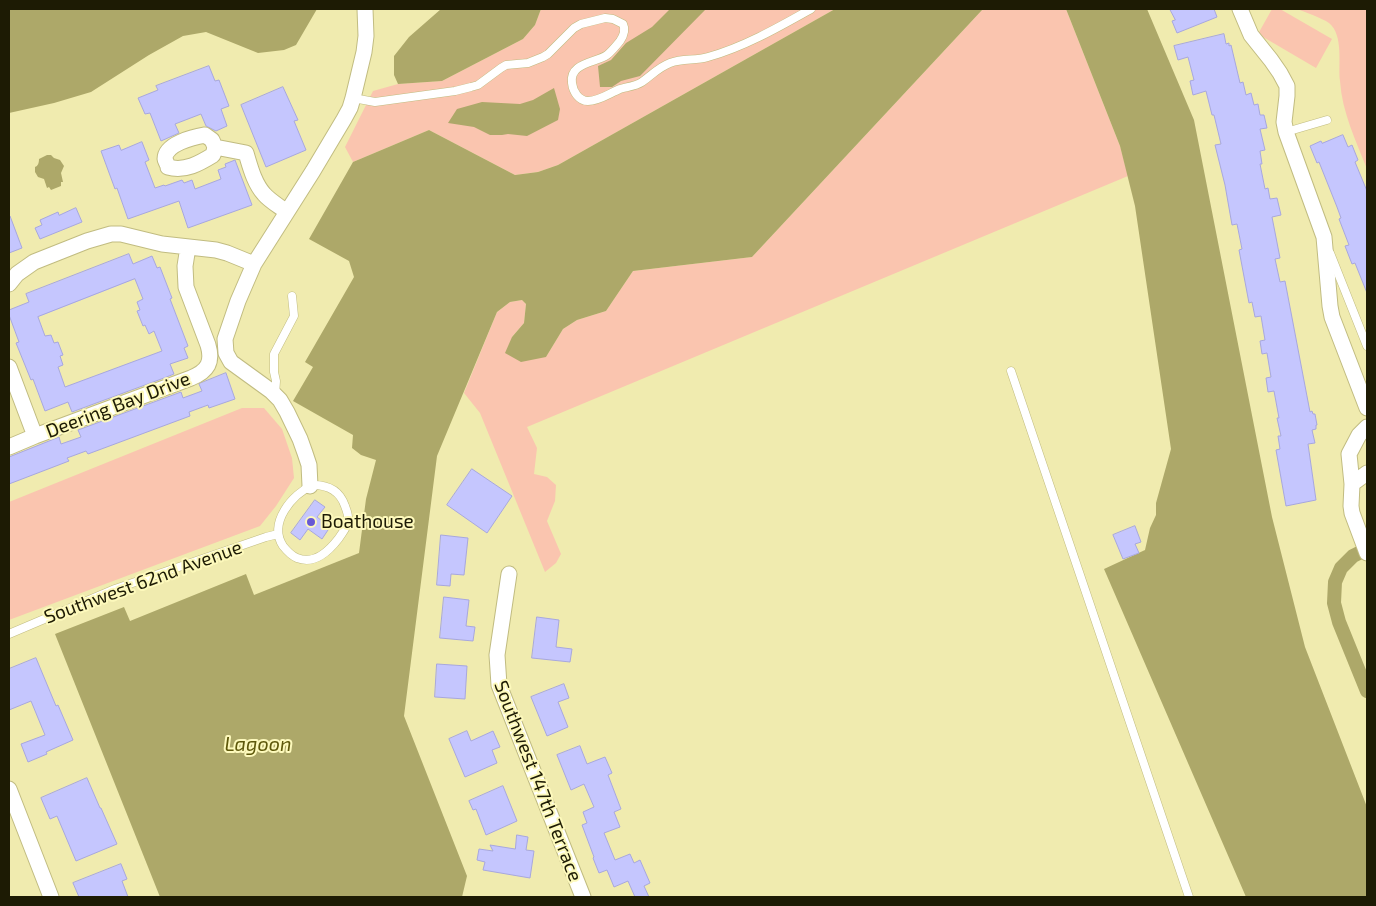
<!DOCTYPE html>
<html>
<head>
<meta charset="utf-8">
<style>
  body { margin:0 }
  #map { position:relative; width:1376px; height:906px; overflow:hidden; background:#f0ebaf; font-family:"Exo 2",sans-serif }
  canvas { display:block }
  .frame { position:absolute; inset:0; border:10px solid #1d1b04; pointer-events:none }
</style>
</head>
<body>
<div id="map">
<canvas width="1376" height="906"></canvas>
<div class="frame"></div>
</div>
<script>
const c = document.querySelector('canvas').getContext('2d');
c.lineJoin = 'round';
function fill(path, color) { c.fillStyle = color; c.fill(path, 'evenodd'); }
function trace(path, color, width, dash) { c.strokeStyle = color; c.lineWidth = width; c.lineCap = dash ? 'butt' : 'round'; c.setLineDash(dash || []); c.stroke(path); }
function label(font, color, halo, rows, align = 'center') {
  c.font = font + ' "Exo 2",sans-serif'; c.lineWidth = 4; c.setLineDash([]); c.textBaseline = 'middle'; c.strokeStyle = halo; c.fillStyle = color; for (const [text, x, y, turn = 0] of rows) {
    c.save(); c.translate(x, y); c.rotate((+turn || 0) * Math.PI / 180); c.textAlign = isNaN(turn) ? turn : align; if (halo) c.strokeText(text, 0, 0); c.fillText(text, 0, 0); c.restore();
  }
}
const green = new Path2D(`
  M 541,9 L 835,9 L 558,165 L 538,172 L 515,175 L 429,130 L 353,162 L 345,147 L 373,91 L 398,84 L 442,81 L 523,39 L 535,25 Z
  M 983,9 L 1066,9 L 1120,146 L 1128,176 L 527,427 L 537,448 L 534,474 L 547,477 L 556,485 L 555,501 L 547,521 L 561,554 L 556,563 L 545,572 L 480,413 L 464,393 L 497,312 L 510,302 L 522,300 L 526,304 L 524,323 L 512,337 L 546,357 L 563,329 L 577,320 L 606,311 L 633,271 L 752,257 Z
  M 1272,9 L 1280,9 L 1332,39 L 1316,68 L 1258,34 Z
  M 1297,9 L 1367,9 L 1367,169 C 1356,141 1342,112 1340,81 C 1338,65 1344,35 1329,23 C 1322,18 1305,12 1297,9 Z
  M 242,408 L 264,408 L 282,429 L 292,458 L 294,478 L 276,506 L 260,526 L 9,620 L 9,502 Z`);
const water = new Path2D(`
  M 9,9 L 317,9 L 296,45 L 284,50 L 258,53 L 206,32 L 183,36 L 149,55 L 91,92 L 54,103 L 9,113 Z
  M 441,9 L 541,9 L 535,25 L 523,39 L 442,81 L 398,84 L 394,75 L 394,56 L 409,37 Z
  M 670,9 L 706,9 L 640,76 L 621,81 L 612,87 L 600,87 L 598,66 L 611,60 L 626,43 L 652,27 Z
  M 835,9 L 983,9 L 752,257 L 633,271 L 606,311 L 577,320 L 563,329 L 546,357 L 521,362 L 505,353 L 512,337 L 524,323 L 526,304 L 522,300 L 510,302 L 497,312 L 437,456 L 404,716 L 467,876 L 462,897 L 160,897 L 55,634 L 124,607 L 130,621 L 246,574 L 254,595 L 359,553 L 366,499 L 376,460 L 361,455 L 352,448 L 353,435 L 293,401 L 313,367 L 305,362 L 354,277 L 349,261 L 309,239 L 353,162 L 429,130 L 515,175 L 538,172 L 558,165 Z
  M 1066,9 L 1147,9 L 1194,120 L 1272,517 L 1305,647 L 1367,807 L 1367,897 L 1246,897 L 1104,569 L 1145,550 L 1150,528 L 1156,515 L 1156,503 L 1171,449 L 1135,206 L 1120,146 Z
  M 554,88 L 560,109 L 558,120 L 527,136 L 508,134 L 502,135 L 490,135 L 474,127 L 448,123 L 457,109 L 482,102 L 520,104 L 533,100 Z
  M 47,155 L 51,155 L 54,158 L 60,160 L 64,166 L 61,173 L 63,182 L 61,182 L 61,186 L 51,190 L 49,187 L 47,188 L 44,179 L 38,177 L 35,172 L 35,167 C 38,166 39,163 39,159 Z`);
const canal = new Path2D(`
  M 1367,549 L 1353,556 L 1341,568 L 1335,582 L 1334,603 L 1339,622 L 1367,691`);
const building = new Path2D(`
  M 1170,9 L 1214,9 L 1217,17 L 1177,33 L 1172,21 L 1175,20 Z
  M 1224,34 L 1226,44 L 1229,43 L 1229,46 L 1231,45 L 1240,83 L 1243,82 L 1246,95 L 1251,93 L 1254,105 L 1258,104 L 1260,115 L 1264,115 L 1267,128 L 1260,129 L 1265,150 L 1260,151 L 1262,164 L 1260,164 L 1265,189 L 1268,188 L 1270,199 L 1277,198 L 1281,215 L 1272,217 L 1280,258 L 1275,259 L 1280,282 L 1285,281 L 1310,412 L 1312,411 L 1313,414 L 1315,414 L 1317,425 L 1316,425 L 1316,429 L 1312,430 L 1315,443 L 1308,444 L 1316,500 L 1286,506 L 1276,450 L 1280,449 L 1278,436 L 1281,436 L 1277,418 L 1279,418 L 1274,391 L 1268,392 L 1266,378 L 1271,377 L 1267,353 L 1262,354 L 1260,341 L 1265,340 L 1261,316 L 1255,317 L 1252,302 L 1249,303 L 1239,250 L 1242,249 L 1237,224 L 1232,225 L 1225,185 L 1215,145 L 1221,144 L 1214,115 L 1212,115 L 1206,91 L 1193,95 L 1190,81 L 1194,80 L 1188,57 L 1178,60 L 1174,46 Z
  M 209,66 L 215,81 L 219,80 L 229,106 L 221,109 L 227,126 L 216,131 L 206,126 L 201,114 L 175,124 L 179,133 L 161,141 L 150,113 L 145,114 L 138,98 L 158,90 L 156,86 Z
  M 283,87 L 298,120 L 294,121 L 306,150 L 266,167 L 241,105 Z
  M 1343,135 L 1348,147 L 1352,145 L 1358,160 L 1355,162 L 1367,191 L 1367,293 L 1355,263 L 1352,264 L 1345,246 L 1349,245 L 1339,219 L 1341,218 L 1337,207 L 1319,162 L 1317,163 L 1310,146 L 1321,141 L 1322,143 Z
  M 142,142 L 149,160 L 145,162 L 155,188 L 164,185 L 165,186 L 182,180 L 184,183 L 192,180 L 195,189 L 221,179 L 218,170 L 226,167 L 225,164 L 235,160 L 252,205 L 188,228 L 179,201 L 128,219 L 117,188 L 115,189 L 101,151 L 119,145 L 121,150 Z
  M 76,208 L 82,222 L 40,239 L 35,228 L 42,225 L 40,220 L 58,212 L 59,215 Z
  M 9,216 L 10,216 L 22,248 L 9,253 Z
  M 129,254 L 133,264 L 152,256 L 157,268 L 160,267 L 172,298 L 170,299 L 188,346 L 184,348 L 188,358 L 170,364 L 174,374 L 164,378 L 72,412 L 68,402 L 45,411 L 33,379 L 31,380 L 16,343 L 19,342 L 9,315 L 9,310 L 29,302 L 26,294 ZM 135,279 L 143,299 L 137,302 L 140,310 L 137,311 L 143,326 L 145,325 L 149,334 L 154,331 L 162,351 L 65,387 L 58,367 L 63,365 L 60,356 L 63,355 L 58,342 L 54,343 L 51,335 L 45,336 L 38,317 Z
  M 226,373 L 235,399 L 209,408 L 208,405 L 189,412 L 190,416 L 88,454 L 86,451 L 67,458 L 69,461 L 9,484 L 9,457 L 59,437 L 61,444 L 81,437 L 78,430 L 181,392 L 183,398 L 202,391 L 199,384 Z
  M 472,469 L 512,496 L 487,533 L 447,505 Z
  M 315,500 L 325,507 L 317,517 L 330,527 L 322,539 L 308,529 L 300,540 L 291,533 Z
  M 1135,526 L 1141,542 L 1135,544 L 1139,553 L 1123,559 L 1113,535 Z
  M 441,535 L 468,538 L 464,575 L 451,574 L 450,586 L 437,585 Z
  M 444,597 L 469,600 L 466,626 L 475,627 L 473,641 L 440,638 Z
  M 537,617 L 559,620 L 556,647 L 572,649 L 570,662 L 532,658 Z
  M 36,658 L 56,706 L 58,705 L 73,740 L 46,752 L 47,754 L 28,762 L 21,744 L 45,735 L 31,701 L 9,710 L 9,669 Z
  M 437,664 L 467,666 L 465,699 L 435,697 Z
  M 564,684 L 569,698 L 558,702 L 568,727 L 547,736 L 531,697 Z
  M 467,731 L 471,741 L 493,731 L 500,747 L 492,750 L 497,763 L 465,777 L 449,739 Z
  M 580,746 L 587,764 L 605,757 L 612,773 L 608,775 L 621,809 L 614,812 L 620,827 L 604,833 L 615,860 L 630,854 L 634,863 L 640,860 L 650,883 L 644,886 L 649,897 L 635,897 L 628,881 L 614,887 L 607,870 L 599,873 L 593,858 L 594,857 L 582,825 L 587,823 L 583,812 L 594,807 L 584,784 L 571,790 L 557,755 Z
  M 87,778 L 100,808 L 101,808 L 117,844 L 76,861 L 57,816 L 50,819 L 41,798 Z
  M 503,786 L 517,821 L 486,835 L 476,809 L 473,810 L 469,801 Z
  M 517,835 L 528,837 L 526,850 L 534,851 L 530,878 L 483,870 L 485,862 L 477,860 L 479,849 L 493,851 L 490,845 L 515,849 Z
  M 121,864 L 127,879 L 122,881 L 128,897 L 79,897 L 73,883 Z`);
const lane = new Path2D(`
  M 353,98 L 375,102 L 455,91 L 471,87 L 478,85 L 501,68 L 506,65 L 528,63 L 543,57 L 548,54 L 574,28 L 581,24 L 605,18 L 613,19 L 623,24 C 626,30 624,35 620,41 C 616,46 612,51 607,55 C 595,63 569,63 572,83 C 573,92 579,101 588,101 C 599,101 610,93 620,89 C 627,87 636,86 642,82 C 652,75 659,67 670,63 C 683,58 695,61 708,57 C 744,47 779,27 811,9
  M 1286,132 L 1327,120
  M 1330,253 L 1367,346
  M 1011,371 L 1189,897
  M 275,395 L 276,381 L 274,372 L 274,354 L 294,316 L 292,296
  M 313,485 C 329,485 340,491 345,506 C 347,511 349,516 348,521 C 347,528 342,533 339,538 C 329,551 315,565 297,558 C 292,556 287,551 283,546 C 268,523 292,494 313,485 Z
  M 9,634 L 115,589 L 266,537 L 278,534`);
const street = new Path2D(`
  M 1240,9 L 1251,35 L 1271,60 L 1280,73 L 1287,86 L 1287,96 L 1284,122 L 1286,132 L 1324,237 L 1330,306 L 1332,317 L 1367,408
  M 215,147 L 213,155 C 200,163 185,172 168,167 C 168,165 165,160 165,159 C 165,144 193,137 205,135 L 212,140 L 215,147 L 246,153 C 250,166 254,183 264,194 C 270,201 279,206 287,212
  M 9,284 L 17,274 L 34,262 L 87,241 L 111,234 L 121,234 L 162,244 L 216,250 L 227,253 L 254,264
  M 9,367 L 35,436 L 191,378 C 208,371 213,362 208,345 L 186,287 L 185,266 L 188,247
  M 1367,427 L 1359,435 L 1349,454 L 1352,484 L 1351,506 L 1352,513 L 1367,553
  M 9,447 L 35,436
  M 1352,484 L 1367,473
  M 310,486 L 309,465 L 305,453 L 300,439 L 287,412 L 280,400 L 271,391 L 231,362 L 226,353 L 225,339 L 238,301 L 254,264 L 313,171 L 344,119 L 350,108 L 353,98 L 364,52 L 366,36 L 365,9
  M 509,574 L 497,655 L 499,685 L 583,897
  M 9,789 L 51,897`);
const markers = [
  [311,522,5,"#6859d3"]
];
const streetNames = [
  ["Deering Bay Drive",118,405,-21],
  ["Southwest 62nd Avenue",143,582,-20],
  ["Southwest 147th Terrace",538,781,69]
];
const poiNames = [
  ["Boathouse",321,522]
];
const waterNames = [
  ["Lagoon",258,744]
];
fill(green, '#fac5af');
fill(water, '#ada869');
trace(canal, '#ada869', 14);
fill(building, '#c5c6fe');
trace(building, '#a7a7dd', 1);
trace(lane, '#c1bc81', 9);
trace(street, '#c1bc81', 17);
trace(lane, '#fff', 8);
trace(street, '#fff', 15);
for (const [x, y, r, color] of markers) { const dot = new Path2D(); dot.arc(x, y, r, 0, 2 * Math.PI); c.fillStyle = color; c.fill(dot); trace(dot, '#fdf9bc', 2); }
label('19px', '#1d1b04', '#fdf9bc', streetNames);
label('19px', '#1d1b04', '#fdf9bc', poiNames, 'left');
label('italic 20px', '#5e580b', '#fdf9bc', waterNames);
</script>
</body>
</html>
